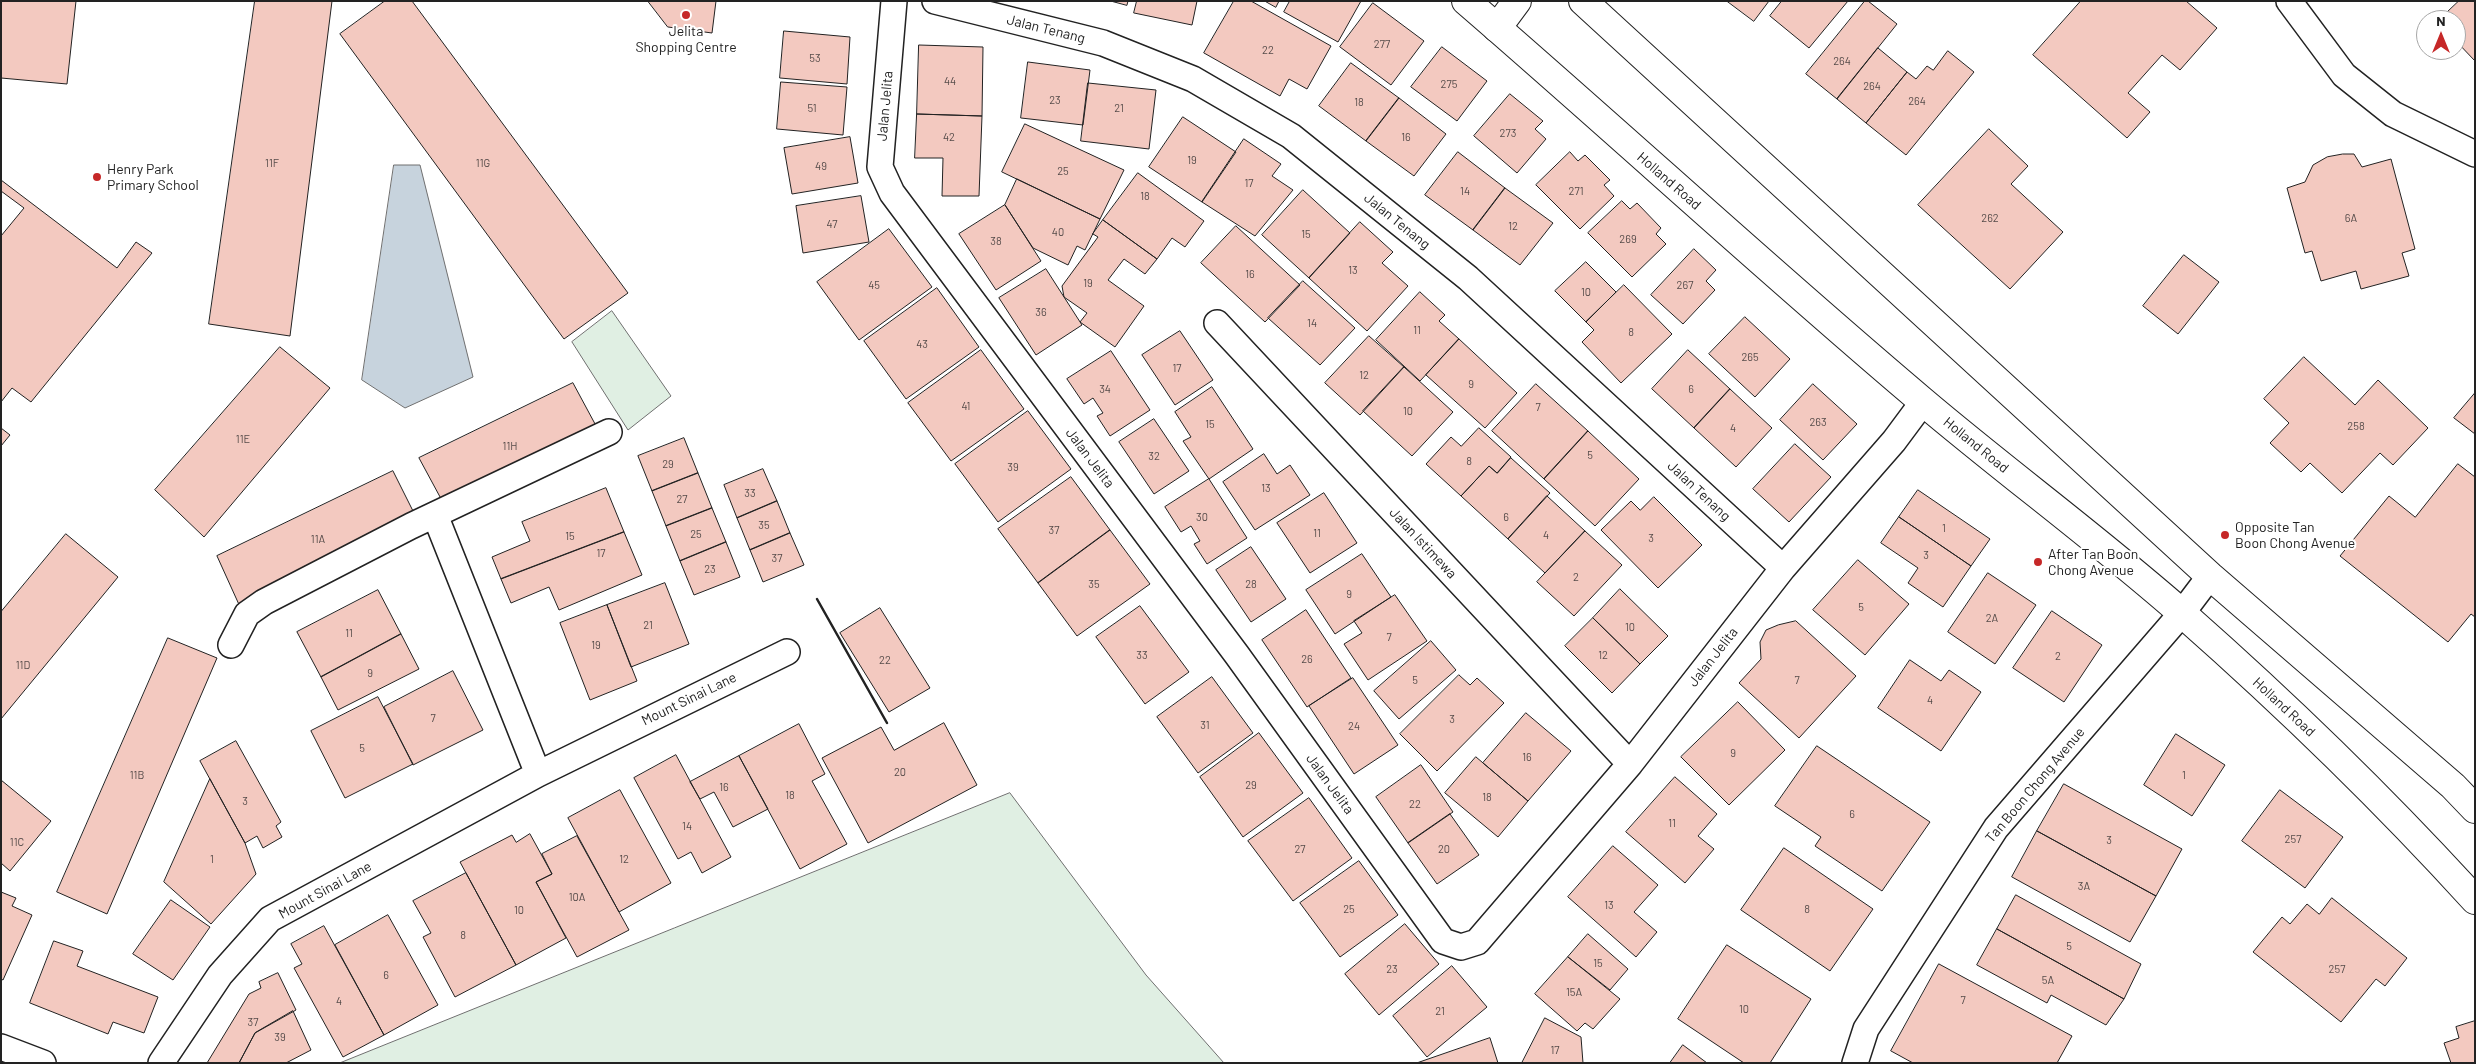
<!DOCTYPE html>
<html>
<head>
<meta charset="utf-8">
<style>
  body { margin:0 }
  #map { position:relative; width:2476px; height:1064px; overflow:hidden; background:#fff; font-family:Barlow,sans-serif }
  canvas { display:block }
  .frame { position:absolute; inset:0; border:2px solid #222; pointer-events:none }
  .north { position:absolute; left:2416px; top:10px; width:50px; height:50px; box-sizing:border-box; background:#fff; border:1px solid #a7a7a7; border-radius:50%; rotate:0deg; font-size:14px; font-weight:700; line-height:20px; text-align:center; color:#222 }
  .north::after { content:''; display:block; margin:auto; width:18px; height:22px; background:#c62828; clip-path:polygon(50% 0,100% 100%,50% 72%,0 100%) }
</style>
</head>
<body>
<div id="map">
<canvas width="2476" height="1064"></canvas>
<div class="frame"></div>
<div class="north">N</div>
</div>
<script>
const c = document.querySelector('canvas').getContext('2d');
c.lineJoin = 'round';
function fill(path, color) { c.fillStyle = color; c.fill(path, 'evenodd'); }
function trace(path, color, width, dash) { c.strokeStyle = color; c.lineWidth = width; c.lineCap = dash ? 'butt' : 'round'; c.setLineDash(dash || []); c.stroke(path); }
function label(font, color, halo, rows, align = 'center') {
  c.font = font + ' Barlow,sans-serif'; c.lineWidth = 4; c.setLineDash([]); c.textBaseline = 'middle'; c.strokeStyle = halo; c.fillStyle = color; for (const [text, x, y, turn = 0] of rows) {
    c.save(); c.translate(x, y); c.rotate((+turn || 0) * Math.PI / 180); c.textAlign = isNaN(turn) ? turn : align; if (halo) c.strokeText(text, 0, 0); c.fillText(text, 0, 0); c.restore();
  }
}
const green = new Path2D(`
  M 612,311 L 671,396 L 628,430 L 572,342 Z
  M 1010,793 L 1146,975 L 1224,1063 L 340,1063 Z`);
const water = new Path2D(`
  M 394,165 L 420,165 L 473,377 L 405,408 L 362,380 Z`);
const building = new Path2D(`
  M 1,1 L 76,1 L 67,84 L 1,78 Z
  M 255,1 L 332,1 L 290,336 L 209,324 Z
  M 385,1 L 412,1 L 628,293 L 564,339 L 340,34 Z
  M 648,1 L 716,1 L 712,33 L 668,27 Z
  M 1111,1 L 1128,1 L 1127,5 Z
  M 1137,1 L 1197,1 L 1192,25 L 1134,13 Z
  M 1234,1 L 1251,1 L 1331,46 L 1307,89 L 1289,79 L 1280,96 L 1204,53 Z
  M 1265,1 L 1279,1 L 1276,7 Z
  M 1290,1 L 1361,1 L 1338,42 L 1284,12 Z
  M 1727,1 L 1769,1 L 1754,21 Z
  M 1782,1 L 1848,1 L 1809,48 L 1770,16 Z
  M 1865,1 L 1868,1 L 1897,24 L 1837,99 L 1806,74 Z
  M 2081,1 L 2186,1 L 2217,28 L 2180,70 L 2162,55 L 2128,93 L 2150,112 L 2127,138 L 2033,55 Z
  M 2459,1 L 2475,1 L 2475,61 L 2456,41 L 2456,20 L 2439,20 Z
  M 1373,3 L 1424,41 L 1391,85 L 1340,47 Z
  M 784,31 L 850,37 L 847,84 L 780,78 Z
  M 919,45 L 983,47 L 982,116 L 917,114 Z
  M 1442,47 L 1487,81 L 1457,121 L 1411,87 Z
  M 1878,48 L 1907,72 L 1866,123 L 1837,99 Z
  M 1948,51 L 1974,72 L 1906,155 L 1866,123 L 1907,72 L 1916,79 L 1927,66 L 1933,70 Z
  M 1028,62 L 1090,70 L 1083,125 L 1021,118 Z
  M 1351,63 L 1399,98 L 1366,141 L 1319,106 Z
  M 781,82 L 847,87 L 843,135 L 777,129 Z
  M 1088,83 L 1156,90 L 1149,149 L 1081,141 Z
  M 1510,94 L 1543,121 L 1535,129 L 1546,139 L 1517,173 L 1474,136 Z
  M 1399,98 L 1446,134 L 1414,176 L 1366,141 Z
  M 917,114 L 982,116 L 979,196 L 942,196 L 943,158 L 915,158 Z
  M 1183,117 L 1236,152 L 1202,202 L 1149,167 Z
  M 1025,124 L 1124,170 L 1100,219 L 1002,172 Z
  M 1989,129 L 2028,166 L 2011,184 L 2063,232 L 2010,289 L 1918,205 Z
  M 850,137 L 858,183 L 792,194 L 784,148 Z
  M 1244,139 L 1281,164 L 1272,176 L 1293,190 L 1255,236 L 1202,202 Z
  M 1458,152 L 1505,188 L 1473,230 L 1425,195 Z
  M 1570,152 L 1578,161 L 1585,155 L 1610,180 L 1604,185 L 1614,196 L 1580,229 L 1536,185 Z
  M 2343,154 L 2354,154 L 2362,167 L 2391,159 L 2415,249 L 2402,253 L 2409,276 L 2361,289 L 2356,271 L 2321,281 L 2312,251 L 2305,253 L 2287,188 L 2305,182 L 2313,165 L 2327,157 Z
  M 1138,173 L 1204,221 L 1185,247 L 1172,238 L 1157,259 L 1103,220 Z
  M 1017,179 L 1100,219 L 1085,250 L 1077,246 L 1068,265 L 1033,248 L 1005,205 Z
  M 1,180 L 117,268 L 136,242 L 152,253 L 31,402 L 12,388 L 1,402 L 1,236 L 24,208 L 1,191 Z
  M 1505,188 L 1553,223 L 1520,265 L 1473,230 Z
  M 1303,190 L 1350,233 L 1309,278 L 1262,235 Z
  M 861,196 L 869,242 L 803,253 L 796,206 Z
  M 1622,201 L 1630,209 L 1637,203 L 1661,228 L 1656,234 L 1666,244 L 1632,277 L 1588,233 Z
  M 1005,205 L 1041,261 L 996,290 L 959,234 Z
  M 1103,220 L 1157,259 L 1145,274 L 1124,259 L 1108,280 L 1144,306 L 1115,347 L 1080,322 L 1087,313 L 1064,297 L 1062,286 L 1098,237 L 1093,234 Z
  M 1360,222 L 1393,252 L 1382,263 L 1408,286 L 1367,331 L 1309,278 Z
  M 1236,226 L 1300,285 L 1265,322 L 1201,263 Z
  M 889,229 L 932,287 L 859,340 L 817,282 Z
  M 1694,249 L 1716,270 L 1706,281 L 1715,290 L 1683,324 L 1651,295 Z
  M 2184,255 L 2219,282 L 2178,334 L 2143,306 Z
  M 1586,262 L 1616,292 L 1586,322 L 1555,291 Z
  M 1046,269 L 1082,325 L 1036,355 L 999,298 Z
  M 1303,281 L 1355,328 L 1320,365 L 1268,318 Z
  M 1624,285 L 1672,334 L 1621,383 L 1582,342 L 1594,330 L 1586,322 Z
  M 937,288 L 979,347 L 906,399 L 864,341 Z
  M 1420,292 L 1445,315 L 1439,321 L 1459,339 L 1420,381 L 1376,340 Z
  M 1745,317 L 1790,359 L 1755,397 L 1709,354 Z
  M 1180,331 L 1213,380 L 1175,405 L 1142,355 Z
  M 1369,336 L 1404,367 L 1360,415 L 1325,383 Z
  M 1459,339 L 1517,393 L 1485,428 L 1426,375 Z
  M 280,347 L 330,388 L 204,537 L 155,490 Z
  M 981,350 L 1024,409 L 951,461 L 908,403 Z
  M 1688,350 L 1730,389 L 1694,428 L 1652,389 Z
  M 1111,351 L 1150,410 L 1110,436 L 1097,416 L 1103,413 L 1093,398 L 1084,404 L 1067,379 Z
  M 2304,357 L 2355,405 L 2378,380 L 2428,428 L 2393,465 L 2380,453 L 2342,493 L 2310,463 L 2301,472 L 2270,443 L 2289,423 L 2264,399 Z
  M 1404,367 L 1453,412 L 1412,456 L 1363,411 Z
  M 573,383 L 601,435 L 446,508 L 419,458 Z
  M 1536,384 L 1588,431 L 1544,479 L 1492,431 Z
  M 1813,384 L 1857,424 L 1823,460 L 1780,420 Z
  M 1212,387 L 1253,449 L 1209,479 L 1183,441 L 1191,437 L 1175,412 Z
  M 1730,389 L 1772,428 L 1736,467 L 1694,428 Z
  M 2475,393 L 2475,434 L 2454,418 Z
  M 1028,411 L 1071,469 L 998,522 L 955,464 Z
  M 1154,419 L 1189,471 L 1154,494 L 1119,442 Z
  M 1,428 L 10,435 L 1,446 Z
  M 1479,428 L 1511,457 L 1497,473 L 1489,466 L 1461,496 L 1426,464 L 1451,437 L 1461,446 Z
  M 1588,431 L 1639,479 L 1595,526 L 1544,479 Z
  M 684,438 L 698,473 L 652,491 L 638,456 Z
  M 1795,444 L 1831,477 L 1789,522 L 1753,489 Z
  M 1264,454 L 1277,474 L 1290,465 L 1310,495 L 1255,530 L 1223,482 Z
  M 1511,458 L 1550,493 L 1508,539 L 1461,496 L 1489,466 L 1497,473 Z
  M 2458,464 L 2475,477 L 2475,617 L 2471,614 L 2448,642 L 2340,556 L 2389,496 L 2415,517 Z
  M 763,469 L 777,501 L 737,518 L 724,485 Z
  M 393,471 L 418,521 L 241,609 L 217,556 Z
  M 698,473 L 712,508 L 666,526 L 652,491 Z
  M 1071,477 L 1110,530 L 1038,583 L 998,529 Z
  M 1209,479 L 1247,538 L 1207,564 L 1194,544 L 1200,541 L 1191,526 L 1181,532 L 1165,507 Z
  M 606,488 L 624,532 L 501,579 L 492,557 L 530,541 L 522,522 Z
  M 1918,490 L 1990,539 L 1971,566 L 1899,517 Z
  M 1324,493 L 1357,543 L 1310,573 L 1277,523 Z
  M 1547,496 L 1585,531 L 1545,573 L 1508,539 Z
  M 1654,497 L 1702,545 L 1658,588 L 1601,530 L 1631,501 L 1640,510 Z
  M 777,501 L 790,533 L 750,550 L 737,518 Z
  M 712,508 L 726,542 L 680,561 L 666,526 Z
  M 1899,517 L 1971,566 L 1943,607 L 1908,583 L 1918,568 L 1881,543 Z
  M 1110,530 L 1150,584 L 1077,636 L 1038,583 Z
  M 1585,531 L 1622,565 L 1574,616 L 1537,582 Z
  M 624,532 L 642,575 L 559,610 L 549,587 L 511,603 L 501,579 Z
  M 790,533 L 804,565 L 763,582 L 750,550 Z
  M 66,534 L 118,577 L 1,719 L 1,612 Z
  M 726,542 L 740,577 L 694,595 L 680,561 Z
  M 1251,547 L 1286,599 L 1251,622 L 1216,570 Z
  M 1362,554 L 1391,597 L 1335,634 L 1306,590 Z
  M 1858,560 L 1909,604 L 1865,655 L 1813,610 Z
  M 1988,573 L 2036,605 L 1995,664 L 1948,632 Z
  M 665,583 L 689,644 L 631,667 L 607,605 Z
  M 1620,589 L 1668,636 L 1640,664 L 1593,618 Z
  M 378,590 L 401,634 L 321,677 L 297,632 Z
  M 1395,595 L 1427,641 L 1368,680 L 1344,644 L 1362,633 L 1354,621 Z
  M 607,605 L 637,681 L 590,700 L 560,623 Z
  M 1140,606 L 1189,672 L 1145,704 L 1096,637 Z
  M 880,608 L 930,688 L 889,712 L 840,633 Z
  M 1306,610 L 1351,678 L 1307,707 L 1262,640 Z
  M 2052,611 L 2102,645 L 2064,702 L 2013,668 Z
  M 1593,618 L 1640,664 L 1612,693 L 1565,646 Z
  M 1796,621 L 1856,676 L 1799,738 L 1739,683 L 1761,659 L 1760,642 L 1766,630 L 1778,625 Z
  M 401,634 L 419,669 L 338,710 L 321,677 Z
  M 168,638 L 217,658 L 107,914 L 57,892 Z
  M 1431,641 L 1456,670 L 1399,719 L 1374,691 Z
  M 1910,660 L 1941,681 L 1949,670 L 1981,692 L 1941,751 L 1878,708 Z
  M 453,671 L 483,730 L 413,765 L 384,707 Z
  M 1459,675 L 1470,685 L 1477,678 L 1504,703 L 1437,771 L 1400,734 Z
  M 1212,677 L 1253,733 L 1198,773 L 1157,717 Z
  M 1353,678 L 1398,745 L 1354,774 L 1309,706 Z
  M 378,697 L 413,764 L 345,798 L 311,731 Z
  M 1738,702 L 1785,750 L 1729,805 L 1681,757 Z
  M 1526,713 L 1571,751 L 1528,801 L 1483,763 Z
  M 944,723 L 977,785 L 868,843 L 822,758 L 881,727 L 894,750 Z
  M 799,724 L 825,774 L 812,781 L 847,844 L 800,869 L 739,756 Z
  M 1259,733 L 1303,793 L 1243,837 L 1200,777 Z
  M 2176,734 L 2225,765 L 2192,816 L 2144,785 Z
  M 236,741 L 281,822 L 276,826 L 282,837 L 263,848 L 257,836 L 245,843 L 200,761 Z
  M 1817,746 L 1930,822 L 1882,891 L 1815,846 L 1821,837 L 1775,806 Z
  M 676,755 L 731,857 L 702,873 L 691,852 L 678,859 L 634,778 Z
  M 739,756 L 768,809 L 733,827 L 714,792 L 700,799 L 690,782 Z
  M 1476,757 L 1528,801 L 1498,837 L 1445,793 Z
  M 1421,765 L 1453,812 L 1408,843 L 1376,797 Z
  M 1675,777 L 1717,814 L 1698,836 L 1714,849 L 1685,883 L 1626,832 Z
  M 210,779 L 245,843 L 256,874 L 211,924 L 164,882 Z
  M 1,780 L 51,821 L 10,871 L 1,863 Z
  M 2064,784 L 2182,849 L 2156,896 L 2037,831 Z
  M 620,790 L 671,883 L 619,912 L 568,818 Z
  M 2280,790 L 2343,837 L 2305,888 L 2242,841 Z
  M 1309,798 L 1352,858 L 1293,901 L 1248,841 Z
  M 1450,814 L 1479,855 L 1437,884 L 1408,843 Z
  M 2037,831 L 2156,896 L 2130,942 L 2012,877 Z
  M 530,834 L 552,874 L 536,882 L 566,938 L 516,965 L 460,862 L 512,835 L 516,842 Z
  M 577,836 L 629,930 L 577,957 L 536,882 L 552,874 L 542,854 Z
  M 1613,846 L 1658,885 L 1634,912 L 1657,932 L 1636,957 L 1568,897 Z
  M 1784,848 L 1873,909 L 1830,971 L 1741,910 Z
  M 1359,861 L 1398,915 L 1340,957 L 1300,903 Z
  M 466,873 L 516,965 L 455,997 L 423,937 L 431,933 L 413,901 Z
  M 1,892 L 16,898 L 12,906 L 32,915 L 3,980 L 1,979 Z
  M 2016,895 L 2141,964 L 2124,999 L 1997,929 Z
  M 2332,898 L 2407,958 L 2385,986 L 2376,979 L 2341,1022 L 2253,952 L 2282,917 L 2290,924 L 2307,904 L 2319,914 Z
  M 171,900 L 210,927 L 173,980 L 133,954 Z
  M 388,915 L 438,1005 L 384,1035 L 335,945 Z
  M 1405,924 L 1439,964 L 1379,1015 L 1345,974 Z
  M 324,926 L 384,1035 L 343,1057 L 294,968 L 302,964 L 291,944 Z
  M 1997,929 L 2124,999 L 2106,1025 L 2051,995 L 2047,1003 L 1977,965 Z
  M 1588,934 L 1628,969 L 1610,990 L 1568,957 Z
  M 54,941 L 83,951 L 77,966 L 158,997 L 144,1033 L 113,1022 L 108,1034 L 30,1003 Z
  M 1727,945 L 1811,999 L 1770,1063 L 1744,1063 L 1678,1019 Z
  M 1568,957 L 1620,999 L 1593,1029 L 1585,1023 L 1577,1031 L 1535,994 Z
  M 1939,964 L 2072,1036 L 2057,1063 L 1913,1063 L 1891,1051 Z
  M 1452,966 L 1487,1007 L 1427,1057 L 1393,1016 Z
  M 278,973 L 296,1010 L 255,1033 L 239,1063 L 207,1063 L 249,994 L 261,988 L 259,982 Z
  M 293,1011 L 311,1050 L 286,1063 L 239,1063 L 255,1033 Z
  M 1545,1018 L 1581,1037 L 1583,1063 L 1522,1063 Z
  M 2475,1021 L 2475,1063 L 2451,1063 L 2444,1043 L 2459,1038 L 2456,1027 Z
  M 1490,1038 L 1498,1063 L 1417,1063 Z
  M 1683,1045 L 1707,1063 L 1670,1063 Z`);
const street = new Path2D(`
  M 894,1 L 880,167 L 892,193 L 1237,655 L 1443,941 L 1461,947 L 1477,942 L 1630,764 L 1783,568 L 1894,441 L 1923,402
  M 935,1 L 1103,43 L 1193,79 L 1291,136 L 1468,278 L 1783,568
  M 2289,1 L 2344,75 L 2393,114 L 2475,154
  M 1217,323 L 1630,764
  M 435,515 L 538,774
  M 231,645 L 247,614 L 264,602 L 411,526 L 609,432
  M 1,1047 L 43,1063
  M 161,1063 L 220,975 L 270,919 L 538,774 L 787,652
  M 1855,1063 L 1866,1029 L 1996,828 L 2182,613 L 2210,576`);
const secondary = new Path2D(`
  M 1497,28 L 1517,1`);
const primary = new Path2D(`
  M 1466,1 C 1619,133 1767,270 1921,400 C 2007,473 2099,540 2184,615 C 2286,705 2384,800 2475,900
  M 1583,1 L 2210,576 L 2453,786 L 2475,809`);
const wall = new Path2D(`
  M 817,599 L 887,723`);
const markers = [
  [686,15,5,"#c62828"],
  [97,177,5,"#c62828"],
  [2225,535,5,"#c62828"],
  [2038,562,5,"#c62828"]
];
const numberNames = [
  ["277",1382,44],
  ["22",1268,50],
  ["53",815,58],
  ["264",1842,61],
  ["44",950,81],
  ["275",1449,84],
  ["264",1872,86],
  ["23",1055,100],
  ["264",1917,101],
  ["18",1359,102],
  ["51",812,108],
  ["21",1119,108],
  ["273",1508,133],
  ["42",949,137],
  ["16",1406,137],
  ["19",1192,160],
  ["11F",272,163],
  ["11G",483,163],
  ["49",821,166],
  ["25",1063,171],
  ["17",1249,183],
  ["14",1465,191],
  ["271",1576,191],
  ["18",1145,196],
  ["262",1990,218],
  ["6A",2351,218],
  ["47",832,224],
  ["12",1513,226],
  ["40",1058,232],
  ["15",1306,234],
  ["269",1628,239],
  ["38",996,241],
  ["13",1353,270],
  ["16",1250,274],
  ["19",1088,283],
  ["45",874,285],
  ["267",1685,285],
  ["10",1586,292],
  ["36",1041,312],
  ["14",1312,323],
  ["11",1417,330],
  ["8",1631,332],
  ["43",922,344],
  ["265",1750,357],
  ["17",1177,368],
  ["12",1364,375],
  ["9",1471,384],
  ["34",1105,389],
  ["6",1691,389],
  ["41",966,406],
  ["7",1538,407],
  ["10",1408,411],
  ["263",1818,422],
  ["15",1210,424],
  ["258",2356,426],
  ["4",1733,428],
  ["11E",243,439],
  ["11H",510,446],
  ["5",1590,455],
  ["32",1154,456],
  ["8",1469,461],
  ["29",668,464],
  ["39",1013,467],
  ["13",1266,488],
  ["33",750,493],
  ["27",682,499],
  ["30",1202,517],
  ["6",1506,517],
  ["35",764,525],
  ["1",1944,528],
  ["37",1054,530],
  ["11",1317,533],
  ["25",696,534],
  ["4",1546,535],
  ["15",570,536],
  ["3",1651,538],
  ["11A",318,539],
  ["17",601,553],
  ["3",1926,555],
  ["37",777,558],
  ["23",710,569],
  ["2",1576,577],
  ["35",1094,584],
  ["28",1251,584],
  ["9",1349,594],
  ["5",1861,607],
  ["2A",1992,618],
  ["21",648,625],
  ["10",1630,627],
  ["11",349,633],
  ["7",1389,637],
  ["19",596,645],
  ["33",1142,655],
  ["12",1603,655],
  ["2",2058,656],
  ["26",1307,659],
  ["22",885,660],
  ["11D",23,665],
  ["9",370,673],
  ["5",1415,680],
  ["7",1797,680],
  ["4",1930,700],
  ["7",433,718],
  ["3",1452,719],
  ["31",1205,725],
  ["24",1354,726],
  ["5",362,748],
  ["9",1733,753],
  ["16",1527,757],
  ["20",900,772],
  ["11B",137,775],
  ["1",2184,775],
  ["29",1251,785],
  ["16",724,787],
  ["18",790,795],
  ["18",1487,797],
  ["3",245,801],
  ["22",1415,804],
  ["6",1852,814],
  ["11",1672,823],
  ["14",687,826],
  ["257",2293,839],
  ["3",2109,840],
  ["11C",17,842],
  ["27",1300,849],
  ["20",1444,849],
  ["1",212,859],
  ["12",624,859],
  ["3A",2084,886],
  ["10A",577,897],
  ["13",1609,905],
  ["25",1349,909],
  ["8",1807,909],
  ["10",519,910],
  ["8",463,935],
  ["5",2069,946],
  ["15",1598,963],
  ["23",1392,969],
  ["257",2337,969],
  ["6",386,975],
  ["5A",2048,980],
  ["15A",1574,992],
  ["7",1963,1000],
  ["4",339,1001],
  ["10",1744,1009],
  ["21",1440,1011],
  ["37",253,1022],
  ["39",280,1037],
  ["17",1555,1050]
];
const streetNames = [
  ["Jalan Tenang",1046,29,14],
  ["Jalan Jelita",885,106,-85],
  ["Holland Road",1669,181,41],
  ["Jalan Tenang",1397,221,39],
  ["Holland Road",1976,445,39],
  ["Jalan Jelita",1090,458,53],
  ["Jalan Tenang",1699,491,43],
  ["Jalan Istimewa",1423,543,47],
  ["Jalan Jelita",1713,657,-52],
  ["Mount Sinai Lane",689,699,-26],
  ["Holland Road",2284,707,43],
  ["Jalan Jelita",1330,784,54],
  ["Tan Boon Chong Avenue",2035,785,-50],
  ["Mount Sinai Lane",325,890,-29]
];
const poiNames = [
  ["Jelita",686,31,"center"],
  ["Shopping Centre",686,47,"center"],
  ["Henry Park",107,169],
  ["Primary School",107,185],
  ["Opposite Tan",2235,527],
  ["Boon Chong Avenue",2235,543],
  ["After Tan Boon",2048,554],
  ["Chong Avenue",2048,570]
];
fill(green, '#e0efe3');
trace(green, '#6f6f6f', 1);
fill(water, '#c7d3dd');
trace(water, '#6f6f6f', 1);
fill(building, '#f3c9c0');
trace(building, '#222', 1);
trace(street, '#222', 28);
trace(secondary, '#222', 30);
trace(primary, '#222', 30);
trace(street, '#fff', 25);
trace(secondary, '#fff', 28);
trace(primary, '#fff', 28);
trace(wall, '#222', 2.5);
for (const [x, y, r, color] of markers) { const dot = new Path2D(); dot.arc(x, y, r, 0, 2 * Math.PI); c.fillStyle = color; c.fill(dot); trace(dot, '#fff', 2); }
label('11px', '#564c4a', null, numberNames);
label('14px', '#222', '#fff', streetNames);
label('14px', '#222', '#fff', poiNames, 'left');
</script>
</body>
</html>
